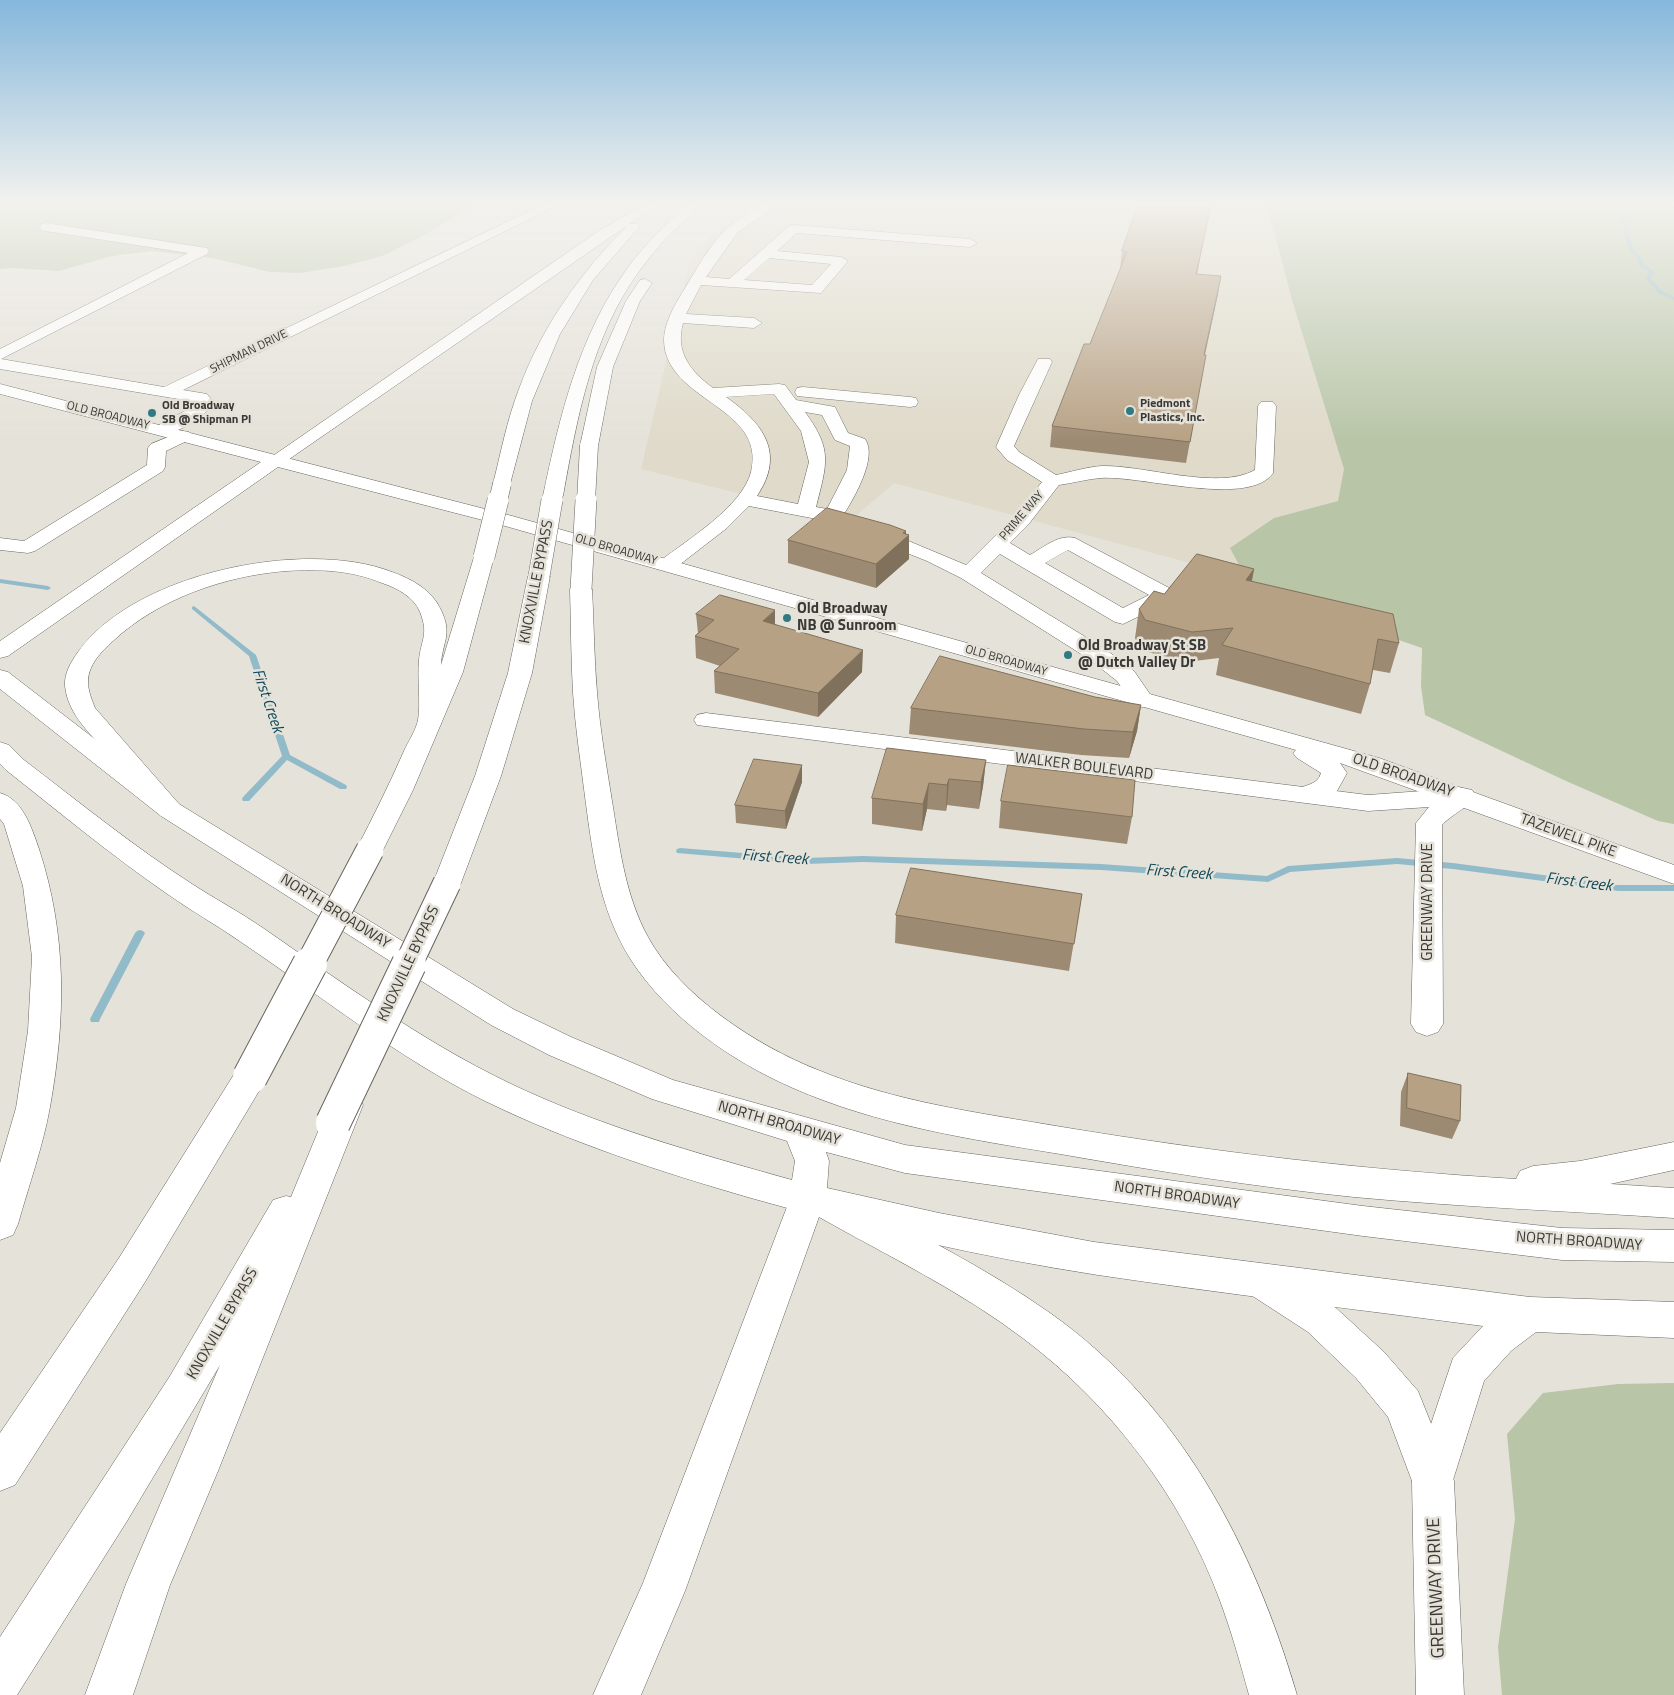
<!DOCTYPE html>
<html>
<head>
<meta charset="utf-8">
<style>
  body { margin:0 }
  canvas { display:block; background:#e5e2d9 }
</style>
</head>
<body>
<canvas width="1674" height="1695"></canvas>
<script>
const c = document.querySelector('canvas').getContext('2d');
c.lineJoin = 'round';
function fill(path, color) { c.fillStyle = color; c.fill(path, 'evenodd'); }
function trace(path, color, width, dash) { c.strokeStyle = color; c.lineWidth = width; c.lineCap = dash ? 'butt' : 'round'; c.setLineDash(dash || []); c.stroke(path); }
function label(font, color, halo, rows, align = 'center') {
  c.font = font + ' "Titillium Web",sans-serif'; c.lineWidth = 5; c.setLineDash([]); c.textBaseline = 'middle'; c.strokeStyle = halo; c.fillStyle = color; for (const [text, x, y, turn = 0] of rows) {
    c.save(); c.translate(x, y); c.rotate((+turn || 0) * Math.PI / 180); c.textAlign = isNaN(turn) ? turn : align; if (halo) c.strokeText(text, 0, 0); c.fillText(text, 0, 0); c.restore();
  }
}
const built = new Path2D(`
  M 759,205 L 1267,205 L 1292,300 L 1344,469 L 1338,501 L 1274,518 L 1230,548 L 1246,578 L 894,483 L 850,521 L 641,469 L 690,260 L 712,234 Z`);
const green = new Path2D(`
  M 0,205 L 475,205 L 421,237 L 382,256 L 344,266 L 300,273 L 270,272 L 217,259 L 153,251 L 112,256 L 59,271 L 14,268 L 0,269 Z
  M 1267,205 L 1674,205 L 1674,824 L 1658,821 L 1566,781 L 1425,715 L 1421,686 L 1422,648 L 1295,604 L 1246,578 L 1230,548 L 1274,518 L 1338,501 L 1344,469 L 1292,300 Z
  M 1674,1383 L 1674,1695 L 1502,1695 L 1498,1647 L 1515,1519 L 1507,1434 L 1543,1393 L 1618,1384 Z`);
const stream = new Path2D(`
  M 1617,205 L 1621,205 L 1633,249 L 1644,262 L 1643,264 L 1655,272 L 1650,278 L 1662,291 L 1674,297 L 1674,300 L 1658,293 L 1646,278 L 1650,272 L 1638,265 L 1640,262 L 1629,249 Z
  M 0,579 L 48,586 L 51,588 L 48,590 L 0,583 Z
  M 194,606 L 256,655 L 290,755 L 346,785 L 347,787 L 346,789 L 340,789 L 287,760 L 249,801 L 243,801 L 242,799 L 243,797 L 282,756 L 249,656 L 192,609 L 192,607 Z
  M 680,848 L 806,858 L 863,856 L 1101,864 L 1267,876 L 1288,866 L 1397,858 L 1453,863 L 1618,885 L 1674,885 L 1674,891 L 1618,891 L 1453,869 L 1397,864 L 1290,872 L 1268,882 L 1101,870 L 863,862 L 806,864 L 677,853 L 676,851 L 677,849 Z
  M 140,930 L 143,931 L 145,933 L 100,1019 L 99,1022 L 91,1022 L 90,1019 L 135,933 L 137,931 Z`);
const minor = new Path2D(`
  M 542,205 L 558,205 L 183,390 L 207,394 L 214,403 C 206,416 172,438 157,434 L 154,430 L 157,426 L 196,405 L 196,402 L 0,369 L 0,349 L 188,253 L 46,231 L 41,230 L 40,227 L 41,224 L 46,223 L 207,248 L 209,251 L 207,254 L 1,359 L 164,387 Z
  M 763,205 L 778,205 L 738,232 L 706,277 L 729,279 L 789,226 L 794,225 L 970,239 L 977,243 L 970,247 L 797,233 L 777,251 L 841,257 L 848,261 L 821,293 L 701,285 L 686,314 L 754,318 L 762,323 L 754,328 L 683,323 C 675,352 690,371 713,388 L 779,384 L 785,385 L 796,400 L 835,407 L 848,433 L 865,439 C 878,457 854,498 844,514 L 966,565 L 1014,517 L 1042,482 L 1007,460 L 996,447 L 1019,395 L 1038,359 L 1050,359 L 1052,362 L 1014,446 L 1019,452 L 1056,475 C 1071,472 1087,467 1102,466 C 1145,465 1218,491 1255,470 L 1258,406 L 1261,402 L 1273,402 L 1276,406 L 1273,473 C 1249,508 1140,475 1101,478 C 1087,479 1073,483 1059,485 L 1028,525 L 1010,543 L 1030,555 C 1044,547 1059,534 1075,538 L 1173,590 L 1176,595 L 1173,600 L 1123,624 L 1115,622 L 1000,554 L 981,573 L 1105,649 L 1134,671 L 1154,700 L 1150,705 L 1142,707 L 1134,705 L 1117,681 L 1089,659 L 961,578 L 927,561 L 827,521 L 749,506 L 727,528 L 674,569 L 667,571 L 660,569 L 657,565 L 660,561 C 687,540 742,507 751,472 C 767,406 666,402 664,341 C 664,320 678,300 688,283 C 700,263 713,240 731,225 C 740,217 752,211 763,205 ZM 769,258 L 831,264 L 812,285 L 744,280 ZM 774,394 L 801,431 L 809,462 L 798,504 L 757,496 C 786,453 763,423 726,397 ZM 805,412 L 822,415 L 835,440 L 850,446 L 847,470 L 827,509 L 816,507 C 827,463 833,450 805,412 ZM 1068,550 L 1149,595 L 1123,608 L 1045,563 Z
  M 803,387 L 910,397 L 916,398 L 918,402 L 916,406 L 910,407 L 797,396 L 795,392 L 797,388 Z
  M 183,431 L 189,432 L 192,436 L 189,440 L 166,451 L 165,467 L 163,471 L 35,551 L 28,553 L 0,550 L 0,538 L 24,541 L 147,465 L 148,448 L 151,444 Z
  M 706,713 L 1368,795 L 1463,788 L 1472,790 L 1476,796 C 1468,808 1452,814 1442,825 L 1443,1024 L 1438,1032 L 1427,1036 L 1416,1032 L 1411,1024 L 1416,823 L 1429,807 L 1368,811 L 697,725 L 694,720 L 697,715 Z
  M 1261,1264 L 1274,1269 L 1336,1308 L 1384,1352 L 1418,1391 L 1454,1481 L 1464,1695 L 1416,1695 L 1412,1481 L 1388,1417 L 1356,1378 L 1308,1332 L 1248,1293 L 1242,1281 L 1248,1269 Z`);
const major = new Path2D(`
  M 0,384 L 512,516 L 1379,758 L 1674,865 L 1674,884 L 1340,763 L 1347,773 L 1337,791 L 1306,802 L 1297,800 L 1293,794 C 1300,783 1317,788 1321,773 L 1297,758 L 1293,753 L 1296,750 L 498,524 L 278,467 L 8,656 L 0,658 L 0,641 L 261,462 L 0,394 Z
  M 0,670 L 8,672 L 179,804 L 513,1009 L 571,1037 L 673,1080 L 905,1145 L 1363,1206 L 1562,1228 L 1674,1230 L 1674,1262 L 1562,1260 L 1363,1236 L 905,1173 L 826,1152 L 829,1161 L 827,1188 L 939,1213 L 1094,1242 L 1530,1297 L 1674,1302 L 1674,1338 L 1536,1332 L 1511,1351 L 1484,1381 L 1448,1496 L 1433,1502 L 1418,1496 L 1412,1481 L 1453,1358 L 1483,1326 C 1355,1309 1226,1294 1098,1275 C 981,1257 864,1230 751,1198 C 661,1172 569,1142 485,1101 C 398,1058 321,996 241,942 C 217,925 191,911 166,893 C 111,855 59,812 6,770 L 0,764 L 0,742 L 9,745 L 24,760 C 79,802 133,846 192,884 C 215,899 240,912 263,928 C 341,982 422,1041 507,1082 C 598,1126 696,1153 792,1180 L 795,1161 L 787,1141 L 652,1099 L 549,1055 L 491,1025 L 161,816 L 0,689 Z`);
const highway = new Path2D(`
  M 644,205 L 659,205 L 629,224 L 638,224 L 639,227 L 593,280 L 560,334 L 532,401 L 509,488 L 495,488 L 493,484 C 501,452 507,420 519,389 C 542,326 581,272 628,225 L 282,464 L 270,464 L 267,460 L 600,230 Z
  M 687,205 L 700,205 C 691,217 678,226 667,237 C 658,247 648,259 640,270 C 592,335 577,418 563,496 L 560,500 L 546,500 L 543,496 C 560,415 579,334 629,266 C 646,243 666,224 687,205 Z
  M 645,279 L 652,283 L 640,301 L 613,367 L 598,446 L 595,450 L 583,450 L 580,446 L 597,367 L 626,301 L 640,280 Z
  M 484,551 L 491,553 L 494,557 L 463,672 L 413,790 L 380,856 L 370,859 L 360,856 L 356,850 C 373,817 389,785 404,751 C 408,742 416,730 418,720 C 421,702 417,679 419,660 C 421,639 429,635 420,612 C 414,597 397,588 382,583 C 351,570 319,569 286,571 C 224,576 158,599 113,641 C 101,652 88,665 88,682 C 88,691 92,700 95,708 L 179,804 L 183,810 L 179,816 L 170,818 L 161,816 C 144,797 128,777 112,758 C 93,736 68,716 65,686 C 64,673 71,662 78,652 C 134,573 305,538 392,572 C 412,579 432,590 441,610 C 453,635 442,642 441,665 L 474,557 L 477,553 Z
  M 539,570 L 546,572 L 550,576 L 532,673 L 501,776 L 461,883 L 457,890 L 447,892 L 437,890 L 433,883 L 475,776 L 508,673 L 528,576 L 532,572 Z
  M 581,583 L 589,584 L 592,589 C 594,623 594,658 597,692 C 600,731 607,769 613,807 C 620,851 626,897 648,937 C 680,996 757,1046 818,1070 C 895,1102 980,1113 1062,1127 C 1213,1152 1364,1170 1516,1179 L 1520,1171 L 1533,1166 L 1580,1161 L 1674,1142 L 1674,1170 L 1610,1184 L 1674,1188 L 1674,1218 C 1567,1211 1461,1207 1354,1197 C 1256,1187 1157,1171 1060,1154 C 969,1139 877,1125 793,1088 C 731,1061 668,1017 631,960 C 598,908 592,849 584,789 C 580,757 575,725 573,693 C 571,659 571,624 570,589 L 573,584 Z
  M 0,793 C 23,799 32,829 39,849 C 67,935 66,1018 50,1107 C 43,1146 29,1185 18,1224 L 13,1235 L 0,1240 L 0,1163 L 16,1108 L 28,1031 L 32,957 L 23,886 L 4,824 L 0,819 Z
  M 250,1064 L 262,1068 L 266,1077 L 262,1086 L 145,1282 L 15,1485 L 0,1491 L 0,1433 L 119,1258 L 238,1068 Z
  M 346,1092 L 358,1096 L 363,1105 L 218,1471 L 170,1585 L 133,1695 L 85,1695 L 126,1584 L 220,1365 L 127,1521 L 17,1695 L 0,1695 L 0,1637 L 170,1376 L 273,1200 L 286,1196 L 291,1197 L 329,1105 L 334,1096 Z
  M 808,1184 L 821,1188 L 822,1191 L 828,1189 L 841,1193 C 911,1231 985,1267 1050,1313 C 1180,1405 1253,1545 1297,1695 L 1249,1695 C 1240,1662 1231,1630 1219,1598 C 1181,1496 1110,1404 1024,1339 C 961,1291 888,1256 819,1217 L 685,1591 L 641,1695 L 593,1695 L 643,1583 L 790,1199 L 795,1188 Z`);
const highwayBridgeFar3 = new Path2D(`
  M 498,501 L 502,484
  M 552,501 L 553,496
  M 586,501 L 589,446`);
const highwayBridgeFar2 = new Path2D(`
  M 484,557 L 498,500
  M 539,576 L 552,500
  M 581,589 L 586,500`);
const highwayBridgeFar1 = new Path2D(`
  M 309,965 L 370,850
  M 408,965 L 447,883`);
const highwayBridge = new Path2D(`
  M 250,1077 L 310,964
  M 333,1123 L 409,964`);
const wall = new Path2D(`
  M 1138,205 L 1211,205 L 1197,274 L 1218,294 L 1205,355 L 1206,355 L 1186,463 L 1050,447 L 1052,426 L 1090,344 L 1120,269 L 1122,251 Z
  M 906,531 L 906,534 L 909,535 L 909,559 L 876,588 L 788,563 L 788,540 Z
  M 1254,569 L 1252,581 L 1399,643 L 1390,673 L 1373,670 L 1370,684 L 1361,714 L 1216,675 L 1219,658 L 1186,662 L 1140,650 L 1135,638 L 1139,609 L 1164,594 Z
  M 696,614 L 775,624 L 862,672 L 818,717 L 715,693 L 714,671 L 720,666 L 696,658 L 695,636 L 698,633 Z
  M 1095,697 L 1141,705 L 1137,731 L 1129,758 L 1081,755 L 909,734 L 911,708 Z
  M 986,760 L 983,786 L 979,809 L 947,805 L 946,811 L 927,809 L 922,831 L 872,824 L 872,798 Z
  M 802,765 L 802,782 L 786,829 L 736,823 L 735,805 Z
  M 1001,801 L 1132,817 L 1127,844 L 999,828 Z
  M 1082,894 L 1069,971 L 895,943 L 896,915 Z
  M 1408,1073 L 1460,1121 L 1452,1139 L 1400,1126 L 1401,1092 Z`);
const shadedWall = new Path2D(`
  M 1211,205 L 1193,292 L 1196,274 Z
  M 1221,276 L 1218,294 L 1200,375 L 1204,355 Z
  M 906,531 L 906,538 L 909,535 L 909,559 L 876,588 L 876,564 Z
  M 1254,569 L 1248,598 L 1246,580 Z
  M 775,610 L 775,632 L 763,621 Z
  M 863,650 L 862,672 L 818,717 L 818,693 Z
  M 1141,705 L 1137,731 L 1129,758 L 1133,732 Z
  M 986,760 L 983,786 L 979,809 L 981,782 Z
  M 802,765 L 802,782 L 786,829 L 785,811 Z
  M 949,779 L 947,805 L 946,811 L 947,785 Z
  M 929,783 L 927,809 L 922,831 L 923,804 Z`);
const building = new Path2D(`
  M 1138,205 L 1211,205 L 1196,274 L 1221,276 L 1204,355 L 1206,355 L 1190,442 L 1052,426 L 1084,344 L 1090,344 L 1127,252 L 1122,251 Z
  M 827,508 L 890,525 L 906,531 L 903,533 L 909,535 L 876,564 L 788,540 Z
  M 1197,554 L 1254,569 L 1246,580 L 1393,614 L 1399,643 L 1378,639 L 1370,684 L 1222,645 L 1233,628 L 1192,632 L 1145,620 L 1139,609 L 1154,591 L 1164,594 Z
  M 720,595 L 775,610 L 763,621 L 863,650 L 818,693 L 714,671 L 739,649 L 695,636 L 714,620 L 696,614 Z
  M 940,656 L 1095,697 L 1141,705 L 1133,732 L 1084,729 L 911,708 Z
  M 887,748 L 986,760 L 981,782 L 949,779 L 947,785 L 929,783 L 923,804 L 872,798 Z
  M 754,759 L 802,765 L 785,811 L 735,805 Z
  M 1008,765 L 1135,780 L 1132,817 L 1001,801 Z
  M 911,868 L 1082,894 L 1074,944 L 896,915 Z
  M 1408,1073 L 1461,1085 L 1460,1121 L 1407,1108 Z`);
const markers = [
  [1130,411,5,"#327a83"],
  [152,413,5,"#327a83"],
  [787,618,5,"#327a83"],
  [1068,655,5,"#327a83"]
];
const farStreetnames = [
  ["SHIPMAN DRIVE",249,352,-26],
  ["OLD BROADWAY",108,416,14],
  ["PRIME WAY",1022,516,-49],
  ["OLD BROADWAY",616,550,16],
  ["OLD BROADWAY",1006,661,16]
];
const farPoinames = [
  ["Piedmont",1140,404],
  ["Plastics, Inc.",1140,418],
  ["Old Broadway",162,406],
  ["SB @ Shipman Pl",162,420]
];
const streetNames = [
  ["KNOXVILLE BYPASS",537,582,-79],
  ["WALKER BOULEVARD",1084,767,7],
  ["OLD BROADWAY",1403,776,19],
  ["TAZEWELL PIKE",1568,836,20],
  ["GREENWAY DRIVE",1428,902,-90],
  ["NORTH BROADWAY",335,912,32],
  ["KNOXVILLE BYPASS",409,964,-65],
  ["NORTH BROADWAY",779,1124,16],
  ["NORTH BROADWAY",1177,1196,8],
  ["NORTH BROADWAY",1579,1242,4],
  ["KNOXVILLE BYPASS",223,1324,-60]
];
const poiNames = [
  ["Old Broadway",797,609],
  ["NB @ Sunroom",797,626],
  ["Old Broadway St SB",1078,646],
  ["@ Dutch Valley Dr",1078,663]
];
const waterNames = [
  ["First Creek",267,701,71],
  ["First Creek",775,858,4],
  ["First Creek",1179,873,4],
  ["First Creek",1579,883,7]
];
const nearStreetnames = [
  ["GREENWAY DRIVE",1437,1588,-92]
];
fill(built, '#dfdac9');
fill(green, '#b8c5a7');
fill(stream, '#92bbca');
trace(minor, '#69665e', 1);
trace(major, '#69665e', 1);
trace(highway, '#69665e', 1);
fill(minor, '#fff');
fill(major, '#fff');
fill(highway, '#fff');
trace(highwayBridgeFar3, '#69665e', 19, []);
trace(highwayBridgeFar2, '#69665e', 22, []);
trace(highwayBridgeFar1, '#69665e', 29, []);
trace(highwayBridge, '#69665e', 36, []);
trace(highwayBridgeFar3, '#fff', 18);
trace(highwayBridgeFar2, '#fff', 21);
trace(highwayBridgeFar1, '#fff', 27);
trace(highwayBridge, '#fff', 34);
fill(wall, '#9d8a72');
fill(shadedWall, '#80715c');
fill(building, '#b7a184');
trace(building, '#80715c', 1);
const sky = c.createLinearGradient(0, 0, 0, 442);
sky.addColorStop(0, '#85b7dc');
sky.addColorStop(0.46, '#f3f2ee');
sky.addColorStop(1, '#f3f2ee00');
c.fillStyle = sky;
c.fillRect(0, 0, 1674, 442);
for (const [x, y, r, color] of markers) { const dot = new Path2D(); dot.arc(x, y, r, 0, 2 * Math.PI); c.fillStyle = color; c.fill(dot); trace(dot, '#e5e2d9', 2); }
label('12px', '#3a3935', '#e5e2d9', farStreetnames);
label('bold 12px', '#3a3935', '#e5e2d9', farPoinames, 'left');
label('15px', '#3a3935', '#e5e2d9', streetNames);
label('bold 15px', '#3a3935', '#e5e2d9', poiNames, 'left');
label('italic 16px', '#0d4758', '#e5e2d9', waterNames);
label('18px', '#3a3935', '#e5e2d9', nearStreetnames);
</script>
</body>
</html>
